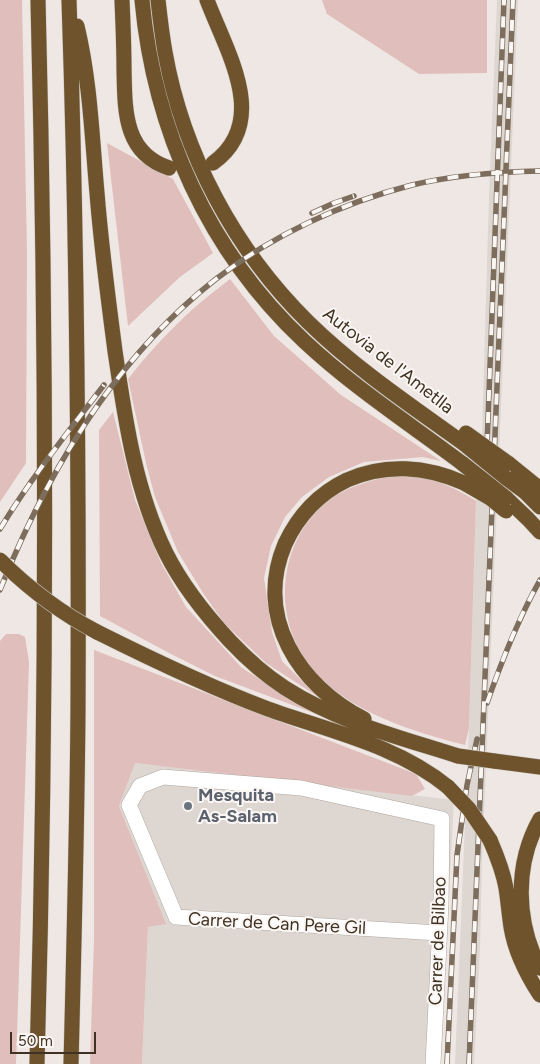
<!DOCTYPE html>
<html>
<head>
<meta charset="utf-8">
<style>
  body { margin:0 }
  #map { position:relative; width:540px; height:1064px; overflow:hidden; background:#eee7e3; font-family:Figtree,sans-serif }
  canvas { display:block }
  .scale { position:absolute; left:10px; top:1032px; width:86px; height:22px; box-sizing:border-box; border:2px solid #403222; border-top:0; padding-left:6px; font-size:15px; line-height:18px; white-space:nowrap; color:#403222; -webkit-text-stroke:4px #faf6f4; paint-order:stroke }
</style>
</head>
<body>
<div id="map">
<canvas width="540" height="1064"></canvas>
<div class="scale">50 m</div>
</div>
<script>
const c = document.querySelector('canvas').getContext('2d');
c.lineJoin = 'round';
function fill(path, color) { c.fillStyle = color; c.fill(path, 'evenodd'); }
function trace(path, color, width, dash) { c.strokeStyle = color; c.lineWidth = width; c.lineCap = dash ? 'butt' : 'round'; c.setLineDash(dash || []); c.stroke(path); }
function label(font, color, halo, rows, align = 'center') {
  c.font = font + ' Figtree,sans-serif'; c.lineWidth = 4; c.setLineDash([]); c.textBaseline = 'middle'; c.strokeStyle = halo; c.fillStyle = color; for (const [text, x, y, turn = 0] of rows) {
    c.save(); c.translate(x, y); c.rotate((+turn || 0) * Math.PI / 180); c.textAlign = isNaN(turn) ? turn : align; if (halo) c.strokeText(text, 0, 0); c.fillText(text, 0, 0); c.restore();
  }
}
const built = new Path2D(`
  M 497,0 L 518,0 L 482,861 L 480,948 L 474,1064 L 455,1064 L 469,728 L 476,501 L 482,434 L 489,195 Z
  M 135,763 L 454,800 L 440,1064 L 142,1064 L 148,927 L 165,924 L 119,806 Z`);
const green = new Path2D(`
  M 0,0 L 22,0 L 27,252 L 26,463 L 0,502 Z
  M 322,0 L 487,0 L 487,73 L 419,74 L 327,14 Z
  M 107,143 L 173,179 L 213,253 L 180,277 L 128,326 Z
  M 230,279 L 274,336 L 341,395 L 441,461 L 423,457 L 364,462 L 329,477 L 302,497 L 285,517 L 271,546 L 264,578 L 272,632 L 282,661 L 317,696 L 266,663 L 224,623 L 203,593 L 178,552 L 155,497 L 146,463 L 128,379 C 148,353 170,330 194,308 C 205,298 218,289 230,279 Z
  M 113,412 L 135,500 L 161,563 L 186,607 L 242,668 L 311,712 L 215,676 L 171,654 L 100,616 L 99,430 Z
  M 391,476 C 398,476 407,476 414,476 C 437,479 457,489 476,501 L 469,728 L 465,745 C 413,732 350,712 314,671 C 271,621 276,543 328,501 C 346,487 368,481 391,476 Z
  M 6,634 L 19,634 L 25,637 L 29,662 L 16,1064 L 0,1064 L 0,641 Z
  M 94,650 L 416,774 L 425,789 L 412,796 L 135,763 L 119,806 L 166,924 L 148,927 L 142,1064 L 90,1064 L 94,939 Z`);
const minor = new Path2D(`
  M 433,1064 L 441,904 L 442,819 L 301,788 L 163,777 L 140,786 L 129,805 L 176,917 L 439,933`);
const highway = new Path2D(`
  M 69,0 C 77,237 79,474 78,711 C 77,829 74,946 71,1064
  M 122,0 C 123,23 124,46 124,69 C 125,109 123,153 169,168
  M 142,0 C 154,130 208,251 304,341 C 353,387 410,424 463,464
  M 158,0 C 160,18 162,35 165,52 C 183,154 235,250 308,322 C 355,368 410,405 463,443
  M 207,0 C 226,51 271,121 213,163
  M 77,26 C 90,80 92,137 97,193 C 101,245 108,298 115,351 C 125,419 135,490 166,553 C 182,585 205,614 230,641 C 246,658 265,675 285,688 C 338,722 399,737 458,756
  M 508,463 L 540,489
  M 506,478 L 525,492 L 540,507
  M 506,498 L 528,519 L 540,532
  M 97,632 C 153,660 209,687 268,709 C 329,731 397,745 448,787
  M 364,719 C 299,686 254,617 285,544 C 298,516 318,494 347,480 C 385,463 426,466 464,483
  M 494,761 L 540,767
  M 540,819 C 514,865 516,923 540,968
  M 490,840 C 497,856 503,871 506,888 C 508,901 509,914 511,927 C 515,952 527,975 540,995
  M 37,1064 C 47,709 47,355 38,0`);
const rail = new Path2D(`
  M 312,213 L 334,203 L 354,196
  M 487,445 L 504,0
  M 0,529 C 31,478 68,432 104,385
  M 0,590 C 47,472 115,358 216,279 C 273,235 342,203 412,185 C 454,175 497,172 540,171
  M 487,703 C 502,660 518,619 540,580
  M 447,1064 L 457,855 L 467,785 L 477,739
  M 469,1064 L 513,0`);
const highwayBridge = new Path2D(`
  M 466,433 L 508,463
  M 463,443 L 506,478
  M 463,464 L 506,498
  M 464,483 L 490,498 L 506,511
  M 0,560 C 29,589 61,613 97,632
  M 458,756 L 494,761
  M 448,787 L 469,809 L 490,840`);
const markers = [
  [188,806,5,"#6b7280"]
];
const streetNames = [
  ["Autovia de l'Ametlla",388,361,38],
  ["Carrer de Can Pere Gil",277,924,3],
  ["Carrer de Bilbao",438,941,-88]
];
const worshipNames = [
  ["Mesquita",198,796],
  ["As-Salam",198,817]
];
fill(built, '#ded6d1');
fill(green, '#e0bebb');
trace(minor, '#afa69e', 16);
trace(highway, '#cac6c1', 16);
trace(minor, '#fff', 15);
trace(highway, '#6e532c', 15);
trace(rail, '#7c6d5c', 5.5);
trace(rail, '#faf6f4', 4, [11]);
trace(highwayBridge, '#cac6c1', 16, []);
trace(highwayBridge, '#6e532c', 15);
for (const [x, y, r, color] of markers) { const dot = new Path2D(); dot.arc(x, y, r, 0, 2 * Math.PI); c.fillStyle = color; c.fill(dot); trace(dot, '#faf6f4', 2); }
label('18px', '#403222', '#faf6f4', streetNames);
label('bold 18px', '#5b616d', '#faf6f4', worshipNames, 'left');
</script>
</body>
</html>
